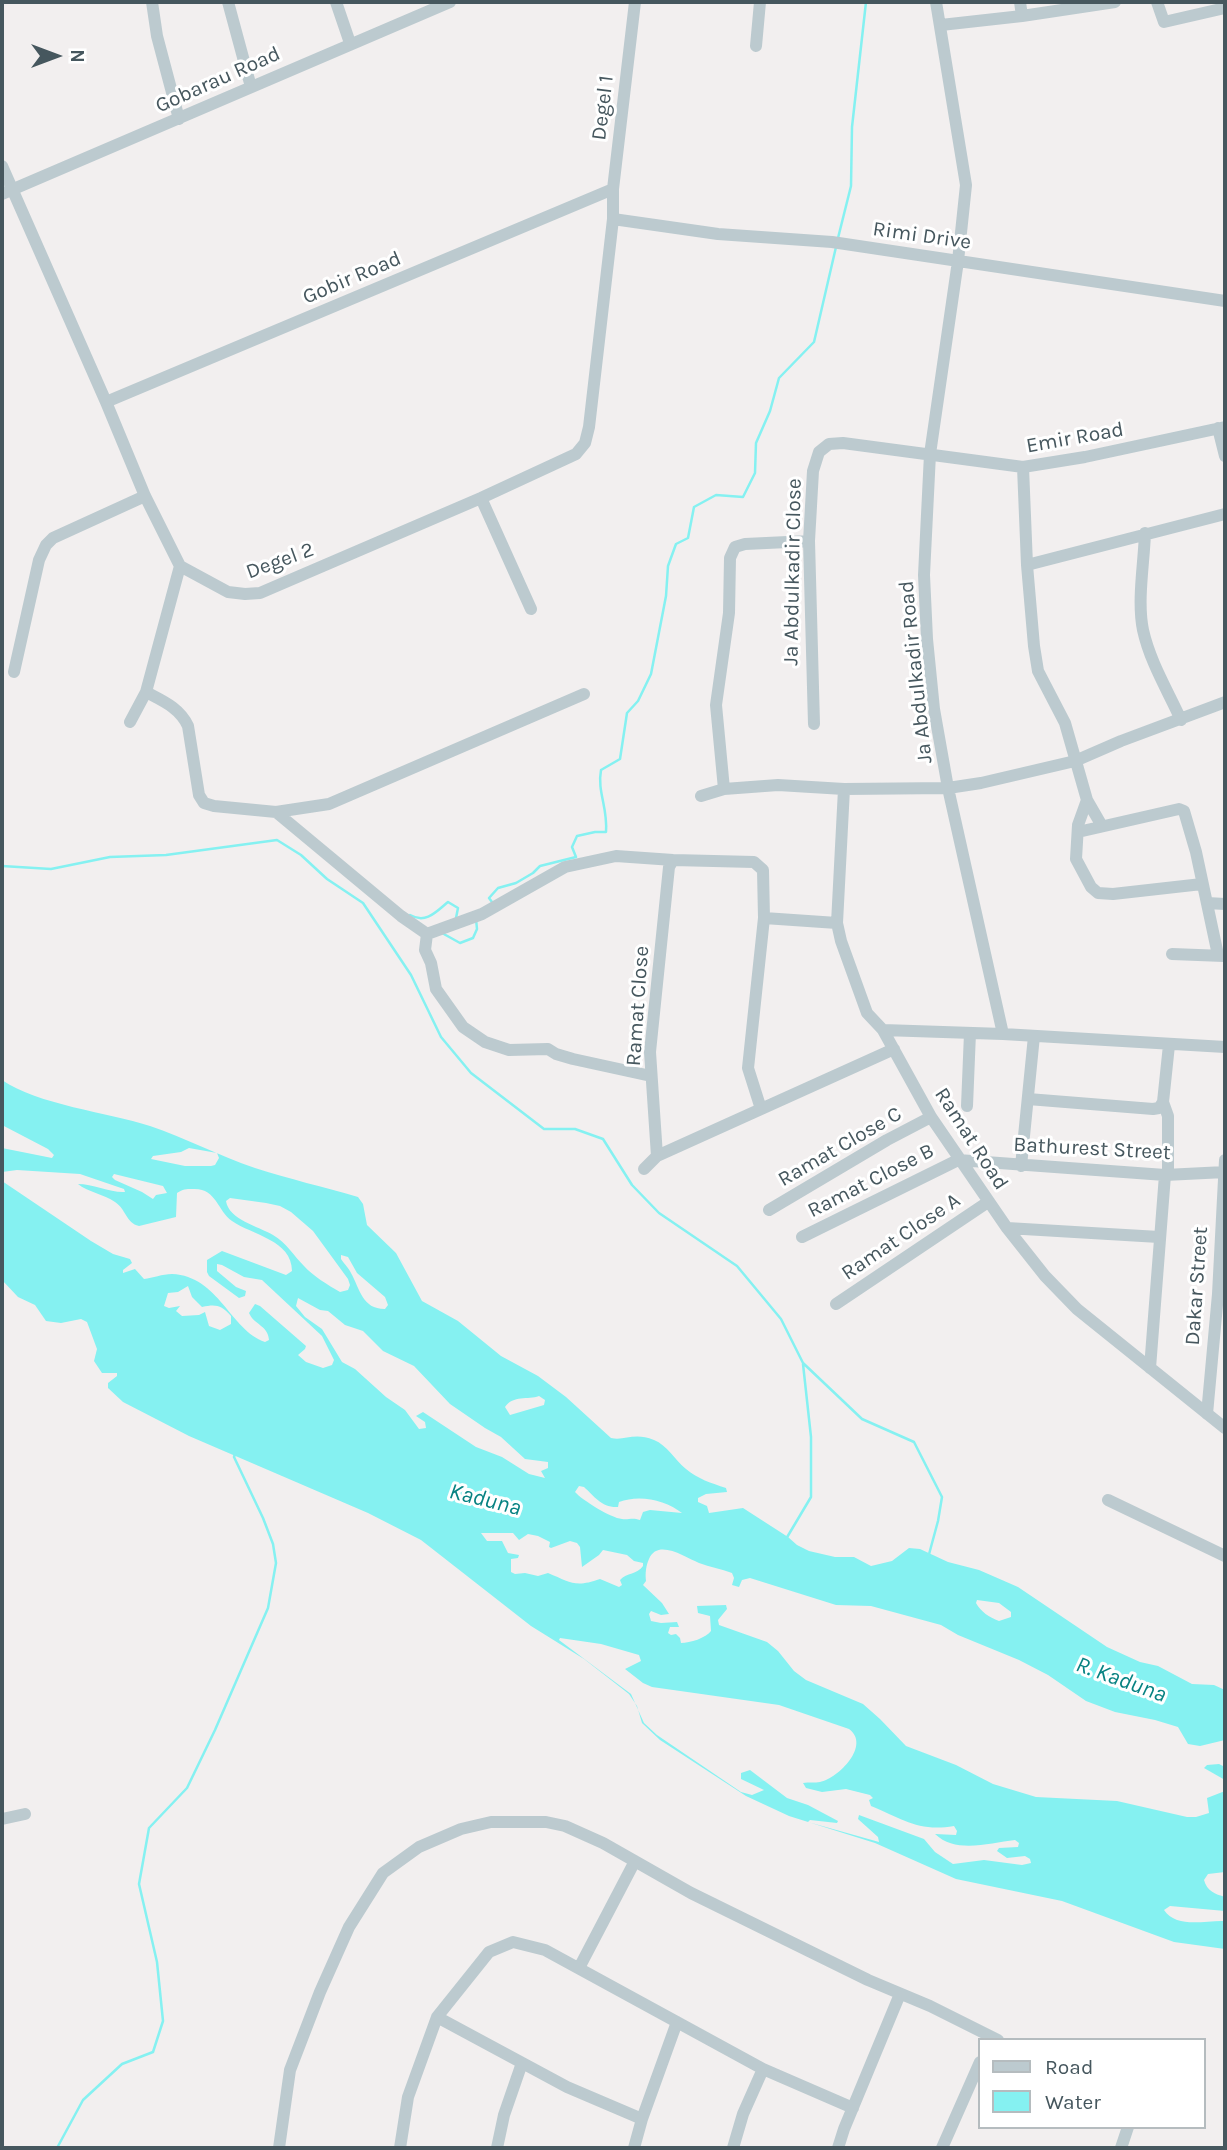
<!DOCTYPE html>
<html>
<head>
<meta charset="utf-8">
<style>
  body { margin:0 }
  #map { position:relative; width:1227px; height:2150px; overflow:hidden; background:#f2efef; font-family:Karla,sans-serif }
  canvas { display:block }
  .frame { position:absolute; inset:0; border:4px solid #46575e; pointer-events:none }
  .legend { position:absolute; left:978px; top:2038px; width:228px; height:91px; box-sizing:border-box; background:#fff; border:2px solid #b5bcbf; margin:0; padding:9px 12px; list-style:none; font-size:21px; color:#46575e }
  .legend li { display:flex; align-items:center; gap:14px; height:35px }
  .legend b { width:35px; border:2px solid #b5bcbf }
  .north { position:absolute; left:21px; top:21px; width:70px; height:70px; -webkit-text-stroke:5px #fff; paint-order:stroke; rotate:90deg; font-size:19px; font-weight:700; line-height:28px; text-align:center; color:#46575e }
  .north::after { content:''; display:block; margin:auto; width:24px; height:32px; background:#46575e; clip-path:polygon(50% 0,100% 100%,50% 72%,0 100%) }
</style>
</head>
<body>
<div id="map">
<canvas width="1227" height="2150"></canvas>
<div class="frame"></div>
<ul class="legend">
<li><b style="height:9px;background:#bccacf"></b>Road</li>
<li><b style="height:19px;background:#85f1f1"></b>Water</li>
</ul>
<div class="north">N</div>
</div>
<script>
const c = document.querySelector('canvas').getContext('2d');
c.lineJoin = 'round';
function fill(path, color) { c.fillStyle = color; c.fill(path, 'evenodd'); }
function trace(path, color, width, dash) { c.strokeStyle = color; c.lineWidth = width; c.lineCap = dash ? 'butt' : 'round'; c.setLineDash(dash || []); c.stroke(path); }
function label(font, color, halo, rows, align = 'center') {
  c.font = font + ' Karla,sans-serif'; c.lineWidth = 6; c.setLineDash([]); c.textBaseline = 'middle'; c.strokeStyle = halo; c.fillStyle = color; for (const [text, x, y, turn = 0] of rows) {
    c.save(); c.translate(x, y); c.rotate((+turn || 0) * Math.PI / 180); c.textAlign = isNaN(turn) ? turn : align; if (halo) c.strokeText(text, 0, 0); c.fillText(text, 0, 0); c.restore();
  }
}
const water = new Path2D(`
  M 2,1080 C 38,1105 107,1112 150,1126 C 186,1138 219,1156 255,1168 C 289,1179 324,1187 358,1197 L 363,1204 L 367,1225 L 396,1253 L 422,1301 L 458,1321 L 501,1356 L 538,1376 L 566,1397 L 611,1438 C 625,1441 634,1432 654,1440 C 667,1445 675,1460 686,1469 C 698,1479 711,1483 726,1488 L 727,1492 L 706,1494 L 698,1498 L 698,1502 L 707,1506 L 709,1513 L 743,1508 L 788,1537 L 797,1545 L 809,1551 L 835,1557 L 854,1557 L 871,1566 L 892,1561 L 909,1548 L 920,1549 L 948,1562 L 979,1570 L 1018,1587 L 1107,1647 L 1140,1662 L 1158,1666 L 1192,1684 L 1214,1685 L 1225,1690 L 1225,1740 L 1200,1746 L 1188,1744 L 1178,1727 L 1155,1720 L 1115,1712 L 1086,1701 L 1048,1675 L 1019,1660 L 958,1635 L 941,1625 L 871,1606 L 836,1605 L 750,1578 L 742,1580 L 739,1587 L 732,1585 L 734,1578 L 732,1573 C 721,1569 710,1567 699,1563 C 686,1558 658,1538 649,1559 C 646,1565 645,1574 646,1581 L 643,1585 L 662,1603 L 669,1614 L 661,1615 L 651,1611 L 649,1614 L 651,1621 L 661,1623 L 677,1622 L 679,1627 L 670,1627 L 668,1633 L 671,1635 L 676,1634 L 680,1638 L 681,1643 C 690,1643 706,1638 711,1631 L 710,1616 L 698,1613 L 697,1606 L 726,1605 L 727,1609 L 718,1620 L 719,1625 L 767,1642 L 778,1651 L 794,1671 L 806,1680 L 863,1704 L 880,1719 L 906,1746 L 956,1765 L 993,1784 L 1036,1797 L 1117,1801 L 1187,1817 L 1196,1817 L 1209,1813 L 1207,1798 L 1225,1791 L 1225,1872 L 1208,1874 L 1204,1880 C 1207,1891 1215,1894 1225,1897 L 1225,1911 L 1170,1906 L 1164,1910 C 1177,1929 1205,1920 1225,1921 L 1225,1949 L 1174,1942 L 1062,1901 L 956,1879 L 875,1843 L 789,1816 L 746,1796 L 660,1740 L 642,1723 L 637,1706 L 629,1694 L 584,1659 L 531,1626 L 421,1540 L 368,1513 L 189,1436 L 123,1402 L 108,1388 L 108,1383 L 117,1376 L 117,1373 L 102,1373 L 94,1361 L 97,1349 L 87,1322 L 81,1319 L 61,1323 L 46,1321 L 35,1305 L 18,1297 L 2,1280 L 2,1181 L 91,1241 L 113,1254 L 130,1259 L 132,1263 L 123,1270 L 123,1273 L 135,1269 L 144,1279 C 153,1278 162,1274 172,1274 C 219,1276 230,1330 265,1342 L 269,1340 C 268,1325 254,1325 249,1313 L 255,1304 L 260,1306 L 306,1346 L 305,1349 L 298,1355 L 306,1362 L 323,1368 L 332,1365 L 334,1360 L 322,1336 L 262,1280 L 244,1277 L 222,1265 L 217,1264 L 217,1271 L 236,1287 L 246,1291 L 245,1296 L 239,1298 L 209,1276 L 207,1272 L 207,1260 L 222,1251 L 286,1275 L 292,1271 C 292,1240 252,1235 232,1221 C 217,1210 216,1187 192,1189 C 186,1189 183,1189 177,1193 L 176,1217 L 139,1226 C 126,1223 126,1209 115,1202 C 104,1194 87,1192 78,1184 C 93,1184 111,1193 125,1192 L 124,1189 L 80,1174 L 17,1170 L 2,1172 L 2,1148 L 52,1158 L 54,1155 L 48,1149 L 2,1125 ZM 189,1148 L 217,1153 L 219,1158 L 215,1165 L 211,1166 L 185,1166 L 151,1159 L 153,1156 L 181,1152 ZM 114,1174 L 163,1186 L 167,1193 L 156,1195 L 153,1199 L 142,1192 L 115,1180 L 112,1177 ZM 230,1198 L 266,1203 L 280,1206 L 291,1212 L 313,1231 L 348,1279 L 350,1285 L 348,1290 L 340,1292 C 328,1285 313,1276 304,1266 C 293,1255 287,1243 273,1235 C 258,1226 229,1220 226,1201 ZM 341,1255 L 348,1257 L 357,1273 L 385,1297 L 388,1305 L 385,1309 C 362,1309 360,1289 351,1273 C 349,1268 344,1264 341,1259 ZM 188,1286 L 192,1297 L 202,1307 C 216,1304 221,1305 231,1316 L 231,1324 L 220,1330 L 209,1326 L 205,1312 L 199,1315 L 182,1316 L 176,1311 L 180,1306 L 169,1308 L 164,1306 L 168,1293 L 178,1292 ZM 298,1298 L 320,1310 L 328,1311 L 345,1325 L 363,1331 L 383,1351 L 414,1366 L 450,1404 L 485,1428 L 501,1437 L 525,1459 L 548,1462 L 548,1468 L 541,1471 L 545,1478 L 529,1474 L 502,1457 L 476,1447 L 423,1412 L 416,1416 L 425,1422 L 426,1428 L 419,1429 L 405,1410 L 386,1397 L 355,1369 L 342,1362 L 322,1329 L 305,1317 L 296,1306 ZM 539,1396 L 545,1400 L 544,1405 L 510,1415 L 505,1407 C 513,1395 528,1400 539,1396 ZM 579,1486 L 584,1487 C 594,1496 602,1508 618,1507 L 619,1502 C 639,1494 666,1500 682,1513 L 650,1510 L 643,1512 L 640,1520 C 632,1517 629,1520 622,1519 C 611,1518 582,1500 575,1492 ZM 481,1533 L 513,1533 L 519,1540 L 528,1534 L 538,1536 L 550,1542 L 549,1547 L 551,1548 L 570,1541 L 577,1543 L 580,1547 L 582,1567 L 599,1555 L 603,1550 L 627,1555 L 634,1561 L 643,1563 L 643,1566 C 637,1575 627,1572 620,1580 L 622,1585 L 619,1587 L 600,1579 C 575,1588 570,1582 548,1573 L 538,1576 L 525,1573 L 515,1574 L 511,1572 L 511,1559 L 518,1558 L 519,1555 L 508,1553 L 502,1541 L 487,1541 ZM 977,1600 L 999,1603 L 1011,1612 L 1011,1617 L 999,1621 C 989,1617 981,1612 976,1603 ZM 560,1638 L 601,1644 L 639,1655 L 641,1661 L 625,1669 L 643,1683 L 652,1687 L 779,1705 L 849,1729 C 871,1745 839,1778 820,1782 C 815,1783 809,1782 803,1783 L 806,1788 L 822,1792 L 846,1789 L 870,1795 L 873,1798 L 869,1800 L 871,1806 C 903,1819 918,1832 954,1826 L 957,1831 L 956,1835 L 935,1834 C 956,1854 989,1843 1015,1840 L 1019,1843 L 1018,1847 L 999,1848 L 997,1851 L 1007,1858 L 1025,1856 L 1030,1859 L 1031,1863 L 1022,1865 L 984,1860 L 953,1864 L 935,1852 L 924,1839 L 859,1815 L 858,1819 L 878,1837 L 879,1842 L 808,1822 L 810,1820 L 837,1823 L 838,1821 L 808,1805 L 787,1798 L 750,1770 L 741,1773 L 741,1779 L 764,1790 L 752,1795 L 741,1792 L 657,1735 L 644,1723 L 631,1694 L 559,1640 Z
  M 1219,1764 L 1225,1767 L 1225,1780 L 1204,1768 L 1207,1765 Z`);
const stream = new Path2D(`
  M 838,238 L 851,186 L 852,127 L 866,2
  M 2,866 L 51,869 L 110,857 L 166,855 L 277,840 L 301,855 L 327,879 L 363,903 L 411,975 L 441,1037 L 471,1073 L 544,1129 L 575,1129 L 603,1139 L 632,1185 L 659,1213 L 737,1266 L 781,1319 L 803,1363 L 862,1419 L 914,1442 L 942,1497 L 938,1521 L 928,1558
  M 492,902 L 489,898 L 498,888 L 516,883 L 533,873 L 540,866 L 576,857 L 572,847 L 577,836 L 595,832 L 606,832 C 608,807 597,792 601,770 L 620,759 L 627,713 L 638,701 L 651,674 L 666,596 L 668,566 L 676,544 L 688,538 L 694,507 L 716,495 L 743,497 L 755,473 L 756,443 L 770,411 L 779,378 L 814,342 L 836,247
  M 410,915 C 426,924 436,912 448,902 L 458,908 L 456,918
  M 442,933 L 460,943 L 473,938 L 477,929 L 476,919
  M 786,1539 L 811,1497 L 811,1437 L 803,1364
  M 57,2148 L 83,2100 L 122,2064 L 153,2052 L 163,2021 L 157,1962 L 139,1884 L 149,1828 L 187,1788 L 215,1730 L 268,1608 L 276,1563 L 273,1544 L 263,1518 L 234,1457 L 235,1454`);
const minor = new Path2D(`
  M 152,2 L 157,36 L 179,119
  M 228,2 L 251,87
  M 336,2 L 350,43
  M 936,2 L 966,185 L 958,261 L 930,454 L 924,575 L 927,639 L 934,709 L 948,788 L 1003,1034
  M 1020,2 L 1022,16
  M 1157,2 L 1164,22 L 1225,8
  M 941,25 L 1022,16 L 1115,2
  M 756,46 L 760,2
  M 2,166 L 106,402 L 145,496 L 180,566 L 228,592 L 245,594 L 260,593 L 481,498 L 576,454 L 585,443 L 589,427 L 613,219 L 613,189 L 635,2
  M 2,194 L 450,2
  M 613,219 L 718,234 L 832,242 L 1225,301
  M 106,402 L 613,189
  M 1218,428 L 1225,456
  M 1023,467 L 1027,565 L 1034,646 L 1038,671 L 1065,723 L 1087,800 L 1078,825 L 1076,859 L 1091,887 L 1098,893 L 1113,894 L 1202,884
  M 481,498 L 531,609
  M 1145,533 C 1144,563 1137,601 1143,630 C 1150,662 1168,691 1181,720
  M 1027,565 L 1225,514
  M 14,672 L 39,560 L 46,545 L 53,538 L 145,496
  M 146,692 C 163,701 180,708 188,726 L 199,795 L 204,803 L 214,806 L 276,812 L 329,804 L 584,694
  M 130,722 L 146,692 L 180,566
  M 814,724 L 809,541 L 813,471 L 819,452 L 829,444 L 843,443 L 1023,467 L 1085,457 L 1225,427
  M 724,789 L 716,705 L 729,613 L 730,558 L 735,547 L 745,544 L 809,541
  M 844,789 L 837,923 L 841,941 L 867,1013 L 883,1030 L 931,1117 L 1007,1228 L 1045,1276 L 1077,1309 L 1225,1428
  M 701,796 L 724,789 L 778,785 L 844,789 L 948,788 L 981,783 L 1075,761 L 1121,741 L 1225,702
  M 1087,800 L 1102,826
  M 276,812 L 401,916 L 427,934 L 425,950 L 431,963 L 436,989 L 463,1027 L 485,1042 L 509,1050 L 548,1049 L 556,1054 L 573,1059 L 651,1076
  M 1078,832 L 1179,809 L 1184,811 L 1196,852 L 1218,955
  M 1207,903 L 1225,904
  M 764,918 L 837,923
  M 427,934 L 482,914 L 565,867 L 616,856 L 673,860 L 754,862 L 763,870 L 764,918 L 748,1068 L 761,1109
  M 1172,954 L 1224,956
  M 883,1030 L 1003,1034 L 1225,1047
  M 1028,1099 L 1153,1109 L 1159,1108 L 1163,1102
  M 967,1106 L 970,1033
  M 657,1156 L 650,1052 L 669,867 L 673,860
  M 1021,1166 L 1034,1036
  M 644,1169 L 657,1156 L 894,1049
  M 1168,1174 L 1168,1116 L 1163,1102 L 1169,1045
  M 769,1210 L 887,1140 L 931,1117
  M 1007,1228 L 1159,1237
  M 802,1237 L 958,1160 L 1165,1175 L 1225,1172
  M 836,1304 L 988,1202
  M 1150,1368 L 1165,1175
  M 1207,1414 L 1218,1294 L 1225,1160
  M 1108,1500 L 1225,1556
  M 2,1819 L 25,1814
  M 579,1968 L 635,1861
  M 437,2017 L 567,2087 L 642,2119
  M 279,2148 L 290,2070 L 320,1992 L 349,1927 L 383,1873 L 419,1847 L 461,1829 L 491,1822 L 546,1822 L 565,1826 L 603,1843 L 691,1893 L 868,1980 L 930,2006 L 998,2040
  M 400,2148 L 408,2097 L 437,2017 L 489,1952 L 513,1942 L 545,1950 L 763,2069 L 853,2108
  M 497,2148 L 504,2115 L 522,2063
  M 634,2148 L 642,2119 L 677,2022
  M 733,2148 L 743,2114 L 763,2069
  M 838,2148 L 844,2129 L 900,1994
  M 942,2148 L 980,2062
  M 1121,2148 L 1128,2127`);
const streetNames = [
  ["Gobarau Road",218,80,-24],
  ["Degel 1",603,108,-83],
  ["Rimi Drive",922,236,8],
  ["Gobir Road",352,278,-23],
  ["Emir Road",1075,438,-10],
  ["Degel 2",280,561,-20],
  ["Ja Abdulkadir Close",793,572,-89],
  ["Ja Abdulkadir Road",916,672,-96],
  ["Ramat Close",638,1006,-86],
  ["Ramat Road",971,1139,57],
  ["Ramat Close C",840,1147,-30],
  ["Bathurest Street",1092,1149,3],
  ["Ramat Close B",871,1181,-27],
  ["Ramat Close A",901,1237,-34],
  ["Dakar Street",1197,1286,-86]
];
const waterNames = [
  ["Kaduna",485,1500,14],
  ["R. Kaduna",1121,1680,20]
];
fill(water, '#85f1f1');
trace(stream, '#85f1f1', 2.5);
trace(minor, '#bccacf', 12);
label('21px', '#46575e', '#fff', streetNames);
label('italic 23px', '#078282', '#fff', waterNames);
</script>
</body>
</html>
